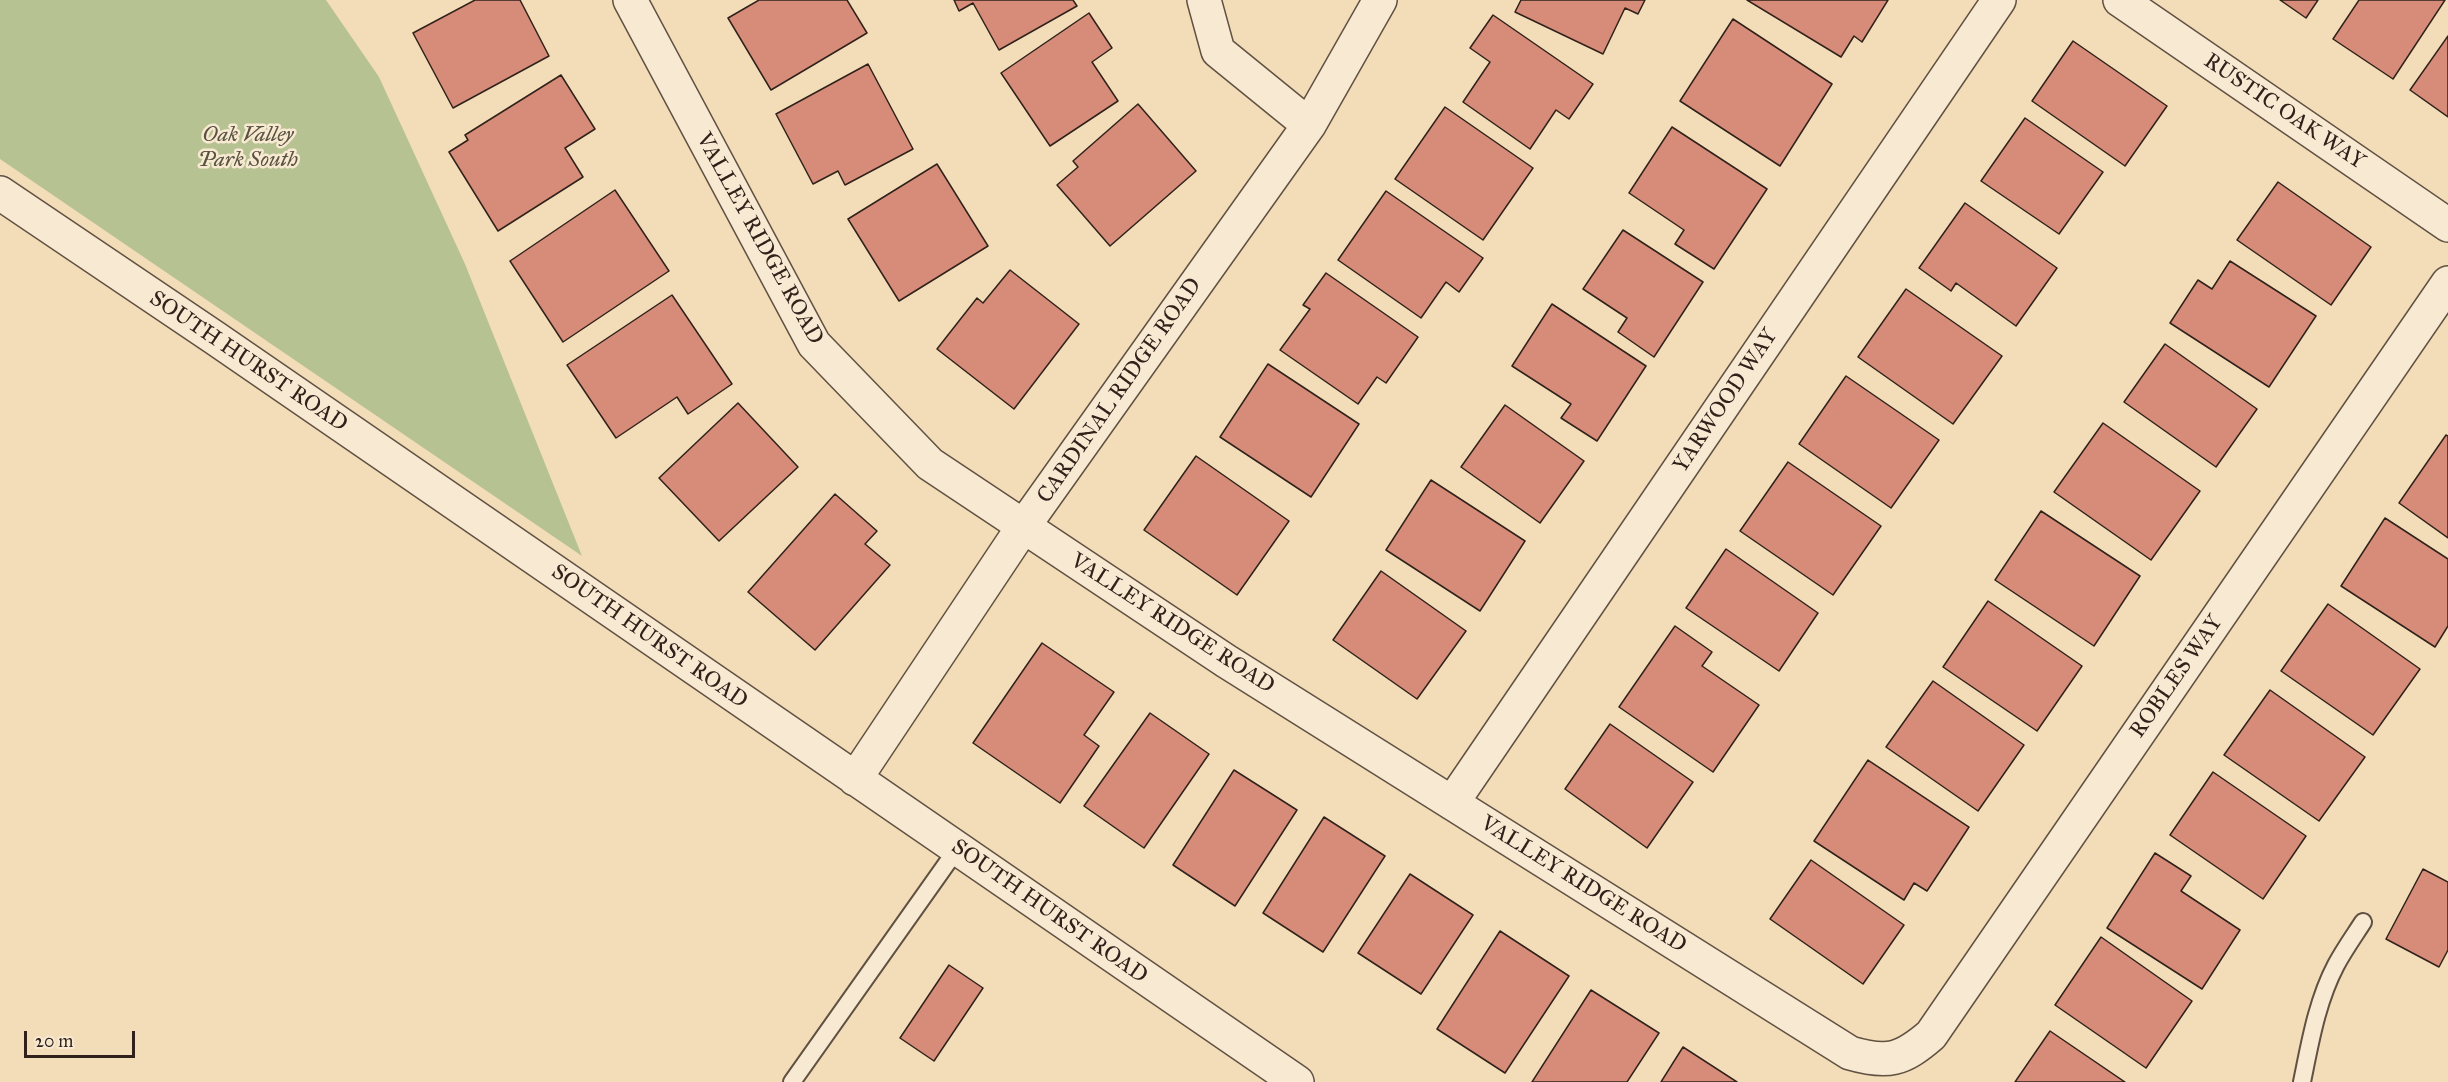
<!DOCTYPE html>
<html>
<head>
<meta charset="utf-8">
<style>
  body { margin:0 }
  #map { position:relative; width:2448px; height:1082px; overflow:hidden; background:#f3ddb9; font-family:"IM FELL Great Primer",serif }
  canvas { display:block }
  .scale { position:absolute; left:24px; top:1031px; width:111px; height:27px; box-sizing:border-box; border:3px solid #30221a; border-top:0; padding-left:8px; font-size:18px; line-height:21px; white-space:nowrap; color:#30221a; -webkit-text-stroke:4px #f7e9d2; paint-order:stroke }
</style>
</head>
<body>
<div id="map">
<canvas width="2448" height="1082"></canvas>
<div class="scale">20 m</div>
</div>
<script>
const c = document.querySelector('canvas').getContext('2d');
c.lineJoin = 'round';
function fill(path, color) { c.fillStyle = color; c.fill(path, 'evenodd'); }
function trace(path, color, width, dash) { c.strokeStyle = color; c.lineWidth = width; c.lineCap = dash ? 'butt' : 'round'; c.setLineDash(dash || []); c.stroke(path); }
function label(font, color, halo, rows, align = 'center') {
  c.font = font + ' "IM FELL Great Primer",serif'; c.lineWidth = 5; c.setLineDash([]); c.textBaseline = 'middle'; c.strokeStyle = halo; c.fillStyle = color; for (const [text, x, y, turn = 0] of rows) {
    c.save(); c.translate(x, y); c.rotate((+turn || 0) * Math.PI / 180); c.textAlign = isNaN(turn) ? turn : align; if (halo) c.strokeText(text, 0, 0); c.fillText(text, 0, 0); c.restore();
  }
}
const green = new Path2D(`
  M 0,0 L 326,0 L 379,77 L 465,264 L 582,556 L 0,159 Z`);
const building = new Path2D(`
  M 475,0 L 520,0 L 549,56 L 453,108 L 413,33 Z
  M 759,0 L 847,0 L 867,33 L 771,90 L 728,18 Z
  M 954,0 L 1073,0 L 1077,6 L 999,50 L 973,3 L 959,11 Z
  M 1521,0 L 1645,0 L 1638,14 L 1625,8 L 1603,54 L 1515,12 Z
  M 1747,0 L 1888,0 L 1862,42 L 1854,36 L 1841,57 Z
  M 2280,0 L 2318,0 L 2306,18 Z
  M 2359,0 L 2445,0 L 2393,79 L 2333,39 Z
  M 1089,13 L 1112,48 L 1092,62 L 1118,101 L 1050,146 L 1001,73 Z
  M 1493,15 L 1593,84 L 1569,119 L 1556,110 L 1530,149 L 1463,102 L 1490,62 L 1470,48 Z
  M 1733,19 L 1832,84 L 1780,166 L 1680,101 Z
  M 2448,36 L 2448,117 L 2410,90 Z
  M 2073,41 L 2167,106 L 2125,166 L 2032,101 Z
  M 868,64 L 913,149 L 845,185 L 838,171 L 813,184 L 776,114 Z
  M 561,75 L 595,129 L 565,148 L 583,177 L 498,231 L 449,152 L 468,140 L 465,135 Z
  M 1138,104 L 1196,171 L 1110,246 L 1057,185 L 1078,167 L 1073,161 Z
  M 1445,107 L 1533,168 L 1483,240 L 1395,179 Z
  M 2025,118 L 2103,172 L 2059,234 L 1981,181 Z
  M 1672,127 L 1767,189 L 1714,269 L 1675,244 L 1684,230 L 1629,193 Z
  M 937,164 L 988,246 L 899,301 L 848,219 Z
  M 2278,182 L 2371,247 L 2331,305 L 2237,240 Z
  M 615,190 L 669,271 L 563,342 L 510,261 Z
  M 1386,191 L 1483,258 L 1459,292 L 1446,282 L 1421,318 L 1338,260 Z
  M 1965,203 L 2057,268 L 2016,326 L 1956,283 L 1951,291 L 1919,268 Z
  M 1623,230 L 1703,282 L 1654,357 L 1618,332 L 1627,318 L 1583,289 Z
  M 2230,261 L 2316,316 L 2269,387 L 2170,323 L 2198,280 L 2212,289 Z
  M 1010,270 L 1079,324 L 1014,409 L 937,349 L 977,298 L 983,303 Z
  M 1326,273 L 1418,337 L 1386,383 L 1377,377 L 1358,404 L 1280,350 L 1310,309 L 1303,305 Z
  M 1906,289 L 2002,356 L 1953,424 L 1858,357 Z
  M 672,295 L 732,384 L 688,414 L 677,397 L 616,438 L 567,365 Z
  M 1552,304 L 1646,366 L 1597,441 L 1561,418 L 1571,404 L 1512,366 Z
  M 2165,344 L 2257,409 L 2216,467 L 2124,402 Z
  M 1268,364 L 1359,424 L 1311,497 L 1220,437 Z
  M 1846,376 L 1939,440 L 1891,508 L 1799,444 Z
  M 738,403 L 798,467 L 719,541 L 659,478 Z
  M 1505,405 L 1584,461 L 1540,523 L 1461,467 Z
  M 2103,423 L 2200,491 L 2151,560 L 2054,492 Z
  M 2446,435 L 2448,436 L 2448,538 L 2399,503 Z
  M 1196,456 L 1289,521 L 1237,595 L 1144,530 Z
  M 1788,462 L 1881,526 L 1833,595 L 1740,531 Z
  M 1431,480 L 1525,541 L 1480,611 L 1386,550 Z
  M 835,494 L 877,531 L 865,544 L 890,565 L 815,650 L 748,592 Z
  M 2041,511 L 2140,576 L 2094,646 L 1995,580 Z
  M 2385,518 L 2448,559 L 2448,626 L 2435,647 L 2341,586 Z
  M 1726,549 L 1818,613 L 1779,671 L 1686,608 Z
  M 1381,571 L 1466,631 L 1417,699 L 1333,640 Z
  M 1988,601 L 2082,666 L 2037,731 L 1943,667 Z
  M 2328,604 L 2420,669 L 2373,735 L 2281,671 Z
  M 1675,626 L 1712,652 L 1702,666 L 1759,705 L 1713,772 L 1619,707 Z
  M 1042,643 L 1114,692 L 1084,735 L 1099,746 L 1060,803 L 973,743 Z
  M 1933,681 L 2024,745 L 1978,811 L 1886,747 Z
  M 2270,690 L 2365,757 L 2319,821 L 2224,755 Z
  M 1150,713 L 1209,754 L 1144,848 L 1084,806 Z
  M 1610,724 L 1693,782 L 1647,848 L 1565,789 Z
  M 1868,760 L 1969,827 L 1927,891 L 1914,883 L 1904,900 L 1814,841 Z
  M 1234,770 L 1297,810 L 1235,906 L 1173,865 Z
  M 2213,772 L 2306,836 L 2263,899 L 2170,835 Z
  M 1324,817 L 1385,856 L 1323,952 L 1263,913 Z
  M 2155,853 L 2191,876 L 2181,891 L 2240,930 L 2202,989 L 2107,928 Z
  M 1811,860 L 1904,925 L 1863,984 L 1770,919 Z
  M 2423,869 L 2448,882 L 2448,950 L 2439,967 L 2386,939 Z
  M 1410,874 L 1473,915 L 1421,994 L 1358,953 Z
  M 1500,931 L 1569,976 L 1505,1073 L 1437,1029 Z
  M 2101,937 L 2192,1001 L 2146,1068 L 2055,1005 Z
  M 949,965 L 983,988 L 934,1061 L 900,1038 Z
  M 1591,990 L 1659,1033 L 1627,1082 L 1532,1082 Z
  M 2050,1031 L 2125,1082 L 2015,1082 Z
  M 1683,1047 L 1737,1082 L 1661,1082 Z`);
const lane = new Path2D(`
  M 792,1082 L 957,849
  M 2302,1082 C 2310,1043 2317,1001 2336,965 C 2344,950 2354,936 2363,922`);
const street = new Path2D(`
  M 630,0 L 814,344 L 930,464 L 1226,661 L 1850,1053 C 1888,1064 1902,1060 1931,1035 L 2448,283
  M 1204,0 L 1218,51 L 1309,125
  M 2120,0 L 2448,225
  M 0,193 L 215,338 L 1297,1082
  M 855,779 L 1023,527 L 1309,125 L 1380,0
  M 1452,803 L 1999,0`);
const streetNames = [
  ["RUSTIC OAK WAY",2284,112,34],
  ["VALLEY RIDGE ROAD",759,239,61],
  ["SOUTH HURST ROAD",248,362,34],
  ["CARDINAL RIDGE ROAD",1120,391,-55],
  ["YARWOOD WAY",1726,401,-56],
  ["VALLEY RIDGE ROAD",1172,624,33],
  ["SOUTH HURST ROAD",649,637,35],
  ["ROBLES WAY",2177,677,-55],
  ["VALLEY RIDGE ROAD",1583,885,32],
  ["SOUTH HURST ROAD",1049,912,35]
];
const parkNames = [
  ["Oak Valley",248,136],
  ["Park South",248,161]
];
fill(green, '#b7c292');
fill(building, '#d68c78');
trace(building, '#30221a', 1.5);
trace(lane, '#615142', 20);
trace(street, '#615142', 36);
trace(lane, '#f7e9d2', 16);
trace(street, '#f7e9d2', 33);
label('22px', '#30221a', '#f7e9d2', streetNames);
label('italic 22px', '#58523e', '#f7e9d2', parkNames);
</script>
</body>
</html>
